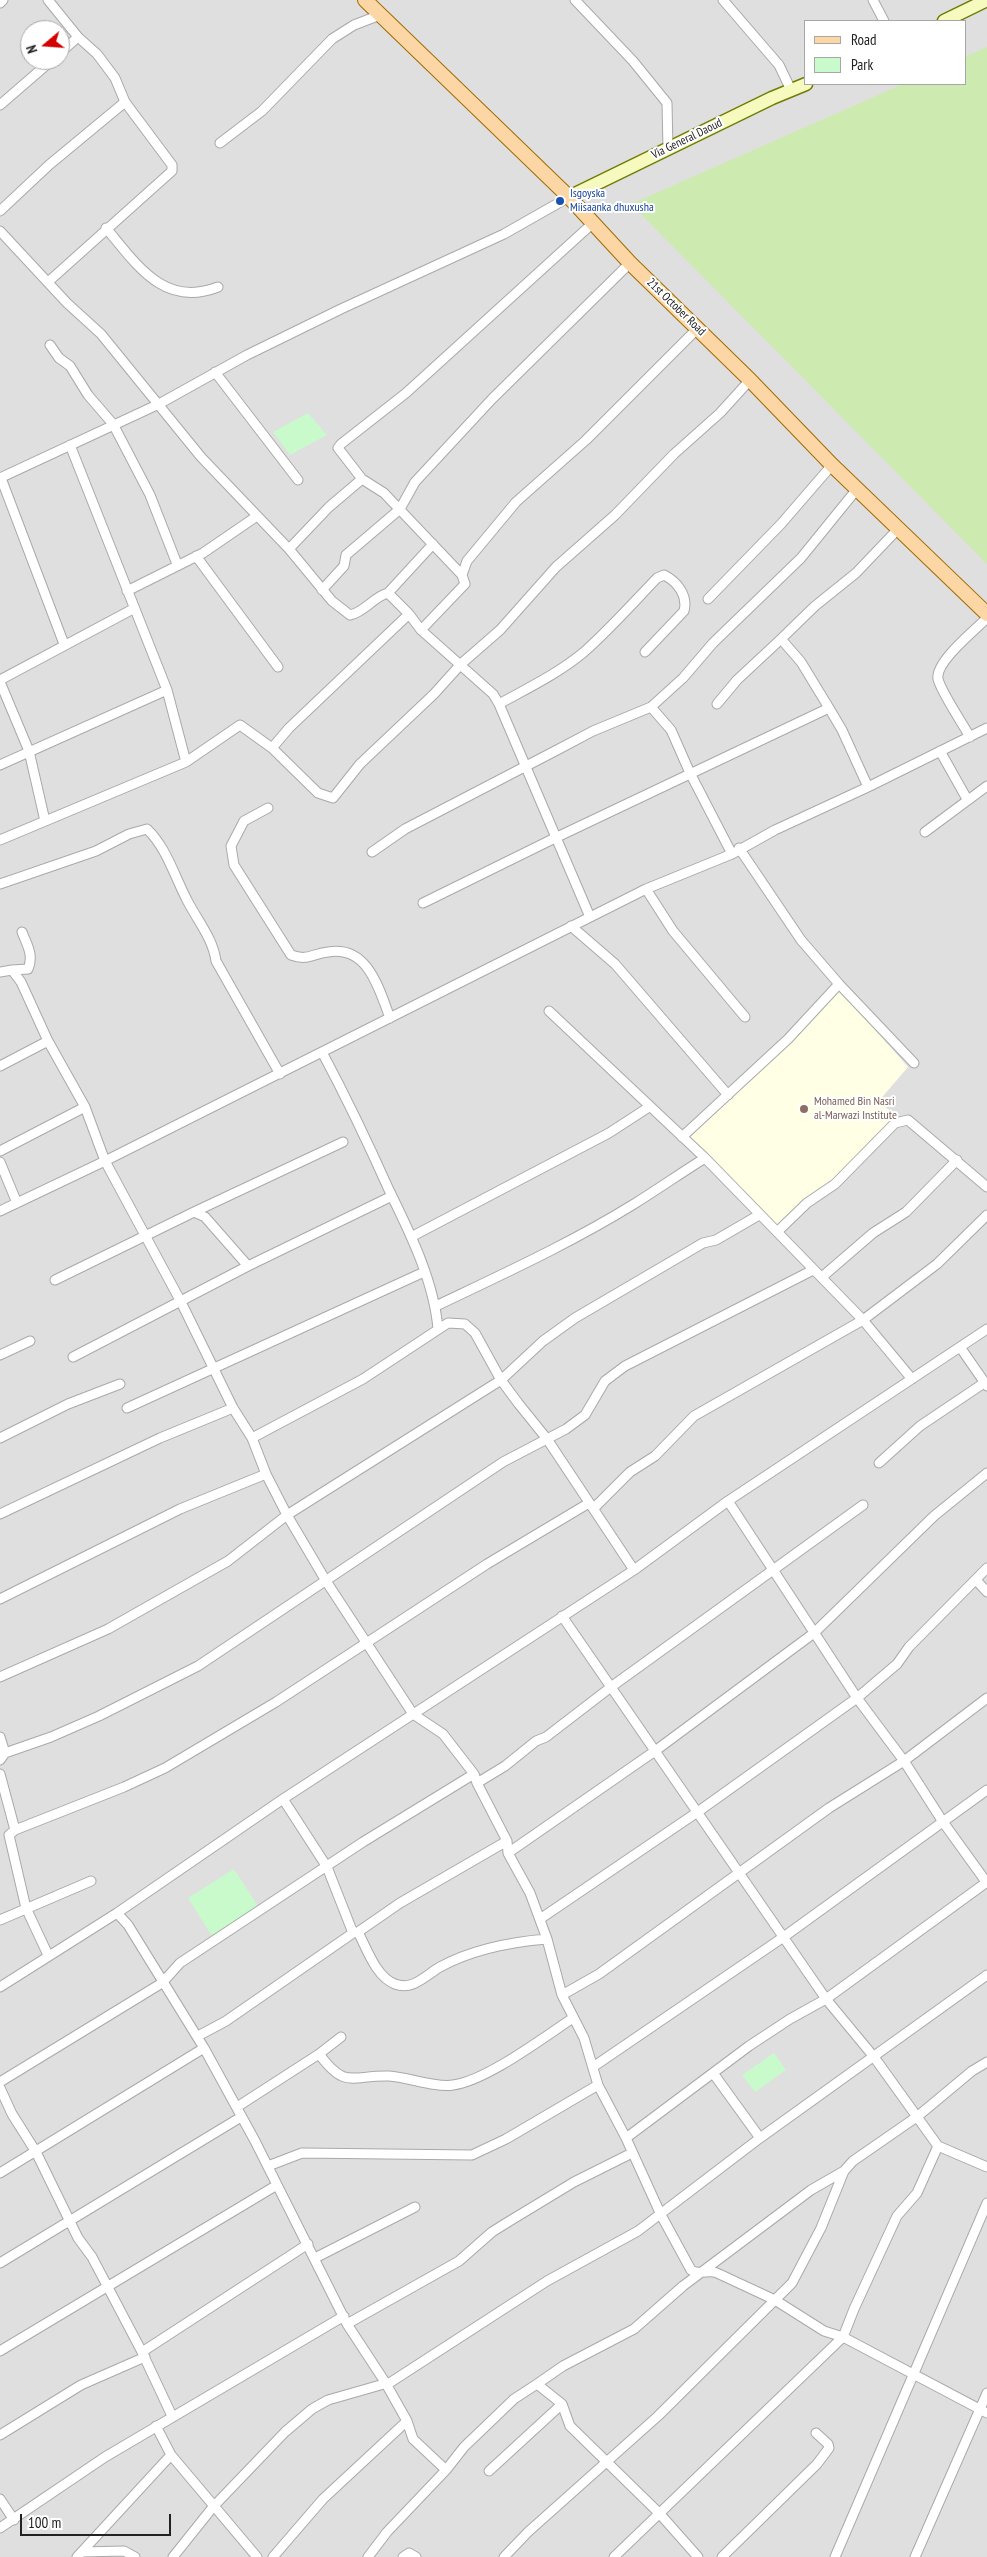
<!DOCTYPE html>
<html>
<head>
<meta charset="utf-8">
<style>
  body { margin:0 }
  #map { position:relative; width:987px; height:2557px; overflow:hidden; background:#f2efe9; font-family:"PT Sans Narrow",sans-serif }
  canvas { display:block }
  .legend { position:absolute; left:804px; top:20px; width:162px; height:65px; box-sizing:border-box; background:#fff; border:1px solid #a7a7a7; margin:0; padding:6px 9px; list-style:none; font-size:15px; color:#222 }
  .legend li { display:flex; align-items:center; gap:10px; height:25px }
  .legend b { width:25px; border:1px solid #a7a7a7 }
  .north { position:absolute; left:20px; top:20px; width:50px; height:50px; box-sizing:border-box; background:#fff; border:1px solid #a7a7a7; border-radius:50%; rotate:252deg; font-size:14px; font-weight:700; line-height:20px; text-align:center; color:#222 }
  .north::after { content:''; display:block; margin:auto; width:18px; height:22px; background:#d40000; clip-path:polygon(50% 0,100% 100%,50% 72%,0 100%) }
  .scale { position:absolute; left:20px; top:2514px; width:151px; height:22px; box-sizing:border-box; border:2px solid #222; border-top:0; padding-left:6px; font-size:15px; line-height:18px; white-space:nowrap; color:#222; -webkit-text-stroke:4px #fff; paint-order:stroke }
</style>
</head>
<body>
<div id="map">
<canvas width="987" height="2557"></canvas>
<ul class="legend">
<li><b style="height:6px;background:#fcd6a4"></b>Road</li>
<li><b style="height:14px;background:#c8facc"></b>Park</li>
</ul>
<div class="north">N</div>
<div class="scale">100 m</div>
</div>
<script>
const c = document.querySelector('canvas').getContext('2d');
c.lineJoin = 'round';
function fill(path, color) { c.fillStyle = color; c.fill(path, 'evenodd'); }
function trace(path, color, width, dash) { c.strokeStyle = color; c.lineWidth = width; c.lineCap = dash ? 'butt' : 'round'; c.setLineDash(dash || []); c.stroke(path); }
function label(font, color, halo, rows, align = 'center') {
  c.font = font + ' "PT Sans Narrow",sans-serif'; c.lineWidth = 4; c.setLineDash([]); c.textBaseline = 'middle'; c.strokeStyle = halo; c.fillStyle = color; for (const [text, x, y, turn = 0] of rows) {
    c.save(); c.translate(x, y); c.rotate((+turn || 0) * Math.PI / 180); c.textAlign = isNaN(turn) ? turn : align; if (halo) c.strokeText(text, 0, 0); c.fillText(text, 0, 0); c.restore();
  }
}
const residential = new Path2D(`
  M 0,0 L 987,0 L 987,2557 L 0,2557 ZM 806,21 L 966,21 L 966,84 L 806,84 ZM 30,30 L 60,30 L 60,60 L 30,60 Z`);
const education = new Path2D(`
  M 838,988 L 908,1067 L 878,1102 L 898,1116 L 823,1190 L 777,1228 L 689,1138 L 795,1036 Z`);
const grass = new Path2D(`
  M 987,47 L 987,564 L 631,204 L 903,84 L 966,84 L 966,56 Z`);
const park = new Path2D(`
  M 308,413 L 327,435 L 290,455 L 273,432 Z
  M 234,1869 L 258,1906 L 212,1936 L 188,1898 Z
  M 774,2053 L 786,2070 L 755,2092 L 742,2075 Z`);
const minor = new Path2D(`
  M 48,0 L 78,37 L 97,54 L 115,78 L 125,102 L 172,165 L 172,171 L 48,282
  M 575,0 L 633,61 L 667,103 L 668,149
  M 723,0 L 779,65 L 791,90
  M 873,0 L 884,21
  M 0,3 L 3,0
  M 60,53 L 78,37
  M 0,105 L 52,60
  M 220,143 L 262,111 L 332,39 L 354,25 L 380,15
  M 0,211 L 49,165 L 125,102
  M 106,228 C 137,265 164,308 218,287
  M 0,231 L 67,303 L 101,334 L 201,457 L 289,549 L 332,601 L 350,615 C 365,612 373,597 388,593 L 433,544
  M 50,345 L 59,358 L 70,366 L 88,395 L 113,424 L 150,495 L 177,564
  M 215,372 L 298,480
  M 70,445 L 167,690 L 186,762
  M 0,478 L 159,404 L 247,355 L 341,309 L 504,234 L 569,197
  M 1,478 L 64,644
  M 289,549 L 329,507 L 362,479
  M 196,556 L 278,667
  M 462,575 L 384,493 L 362,479 L 338,448 L 341,444 L 406,393 L 593,223
  M 322,590 L 344,566 L 346,555 L 400,509 L 415,482 L 492,399 L 630,263
  M 127,591 L 203,553 L 257,516
  M 388,593 L 409,614
  M 708,599 L 781,524 L 832,465
  M 421,630 L 465,584 L 462,575 L 467,561 L 516,502 L 586,440 L 697,329
  M 0,680 L 133,609
  M 0,682 L 29,751 L 45,821
  M 499,704 C 528,688 559,673 584,652 C 610,629 633,603 657,578 L 664,575 C 678,582 688,596 684,611 L 645,652
  M 717,704 L 737,680 L 781,639
  M 651,707 L 683,678 L 713,643 L 801,558 L 857,489
  M 829,708 L 801,662 L 781,639 L 815,606 L 856,573 L 898,529
  M 970,737 C 963,724 941,692 938,679 C 935,662 975,630 987,618
  M 272,748 L 289,728 L 409,614 L 421,630 L 493,694 L 499,704 L 590,917
  M 940,751 L 967,799
  M 0,765 L 167,690
  M 268,808 L 244,821 L 231,846 L 234,865 L 291,955 C 308,961 311,954 328,952 C 368,945 379,989 390,1018
  M 925,832 L 987,786
  M 0,840 L 186,762 L 240,725 L 272,748 L 318,793 L 333,798 L 360,764 L 434,694 L 461,664 L 500,630 L 556,567 L 615,515 L 674,454 L 720,413 L 750,380
  M 739,848 L 801,940 L 839,984 L 914,1063
  M 372,852 L 405,829 L 557,750 L 593,731 L 651,707 L 671,730 L 690,773 L 732,854
  M 0,884 L 96,851 L 129,834 L 147,829 C 167,848 175,878 188,902 C 198,921 213,939 216,961 L 280,1074
  M 646,889 L 673,931 L 745,1017
  M 423,903 L 555,838 L 829,708 L 842,730 L 868,787
  M 571,926 L 615,964 L 728,1095
  M 12,970 L 28,969 C 34,955 27,945 22,932
  M 0,972 L 12,970 L 21,982 L 48,1041 L 85,1107 L 105,1161 L 181,1302 L 233,1408 L 252,1438 L 266,1474 L 287,1515 L 326,1581 L 413,1714 L 443,1734 L 474,1774 L 477,1783 L 507,1841 L 508,1853 L 530,1893 L 547,1939 L 562,1995 L 584,2038 L 598,2085 L 626,2138 L 661,2215 L 691,2270 C 700,2276 708,2269 717,2273 L 775,2300 L 824,2331 L 843,2337 L 987,2413
  M 549,1011 L 705,1158 L 863,1320 L 912,1379
  M 322,1052 C 346,1097 368,1143 389,1190 C 410,1233 434,1281 438,1329
  M 0,1066 L 48,1041
  M 682,1137 L 788,1039 L 839,984
  M 0,1151 L 85,1107
  M 0,1162 L 17,1203
  M 0,1211 L 105,1161 L 646,889 L 732,854 L 775,830 L 868,787 L 987,728
  M 194,1212 L 343,1142
  M 777,1232 L 807,1203 L 835,1184 L 895,1123 L 908,1120 L 987,1187
  M 411,1237 L 609,1133 L 649,1107
  M 822,1277 L 873,1233 L 906,1212 L 957,1160
  M 55,1280 L 194,1212 L 205,1217 L 248,1266
  M 436,1306 C 503,1274 571,1243 634,1204 C 658,1189 681,1173 705,1158
  M 960,1347 L 987,1386
  M 0,1355 L 30,1341
  M 73,1357 L 248,1266 L 392,1196
  M 127,1408 L 424,1272
  M 0,1438 L 68,1404 L 120,1384
  M 252,1438 L 363,1379 L 448,1323 L 465,1324 L 475,1333 L 501,1380 L 518,1403 L 547,1439 L 634,1570
  M 879,1463 L 920,1426 L 984,1383
  M 728,1501 L 857,1698 L 904,1761 L 943,1822 L 987,1883
  M 594,1508 L 630,1472 L 655,1456 L 694,1416 L 863,1320 L 937,1264 L 987,1215
  M 0,1514 L 160,1438 L 233,1408
  M 976,1580 L 987,1592
  M 0,1599 L 180,1509 L 266,1474
  M 562,1616 L 826,1999 L 874,2057 L 938,2146 L 987,2167
  M 0,1677 L 108,1629 L 228,1561 L 287,1515 L 501,1380 L 543,1341 L 575,1318 L 703,1243 L 716,1240 L 759,1215
  M 0,1737 L 5,1753 L 0,1760
  M 5,1753 L 51,1737 L 99,1716 L 198,1666 L 503,1462 L 566,1429 L 585,1415 L 605,1381 L 625,1366 L 813,1270
  M 0,1774 L 15,1830 L 9,1835 L 26,1908 L 48,1955
  M 477,1783 L 505,1766 L 536,1741 L 546,1737 L 611,1687 L 863,1505
  M 283,1799 L 327,1867 L 353,1933
  M 15,1830 L 124,1787 L 165,1768 L 276,1702 L 487,1564 L 589,1503
  M 508,1853 L 655,1751 L 814,1633 L 934,1516 L 987,1473
  M 117,1913 L 128,1925 L 204,2048 L 255,2141 L 347,2324 L 385,2382 L 407,2421 L 413,2439 L 446,2470
  M 540,1919 L 699,1811 L 857,1698 L 897,1664 L 909,1647 L 987,1568
  M 0,1920 L 91,1881
  M 358,1932 C 367,1949 376,1977 395,1984 C 413,1991 426,1975 440,1967 C 473,1949 510,1942 547,1939
  M 0,1987 L 117,1913 L 283,1799 L 634,1570 L 728,1501 L 987,1329
  M 562,1995 L 599,1974 L 829,1808 L 904,1761 L 987,1698
  M 198,2036 L 226,2021 L 353,1933 L 358,1932 L 400,1903 L 507,1841
  M 319,2054 C 346,2090 351,2075 389,2076 C 408,2077 435,2088 453,2085 C 486,2081 544,2037 573,2018
  M 593,2067 L 785,1936 L 987,1790
  M 713,2073 L 760,2138
  M 0,2082 L 162,1983 L 180,1963 L 363,1842 L 474,1774
  M 0,2088 L 12,2114 L 36,2152 L 78,2238 L 92,2257 L 142,2352 L 172,2416
  M 237,2107 L 319,2054 L 341,2037
  M 626,2138 L 749,2046 L 790,2019 L 826,1999 L 987,1882
  M 268,2166 L 302,2153 L 472,2155 L 506,2139 L 598,2085
  M 0,2173 L 204,2048
  M 315,2258 L 415,2207
  M 0,2263 L 241,2117
  M 347,2324 L 459,2261 L 492,2232 L 508,2222 L 574,2182 L 632,2153
  M 0,2351 L 277,2185
  M 142,2352 L 308,2244
  M 537,2384 L 563,2366 L 634,2329 L 683,2286 L 811,2190 L 844,2171 L 853,2161 L 918,2116 L 972,2071 L 987,2062
  M 156,2426 L 171,2455 L 257,2557
  M 0,2435 L 81,2385 L 145,2357
  M 489,2471 L 562,2404
  M 0,2499 L 14,2520
  M 0,2528 L 105,2457 L 344,2316
  M 82,2552 L 124,2551 L 135,2557
  M 77,2557 L 171,2455
  M 173,2557 L 213,2507 L 285,2432 L 312,2409 L 328,2400 L 391,2382 L 547,2281 L 638,2231 L 760,2138 L 987,1975
  M 273,2557 L 323,2499 L 407,2421
  M 368,2557 L 387,2532 L 446,2470 L 464,2447 L 514,2399 L 537,2384 L 562,2404 L 570,2426 L 659,2513 L 698,2557
  M 403,2557 L 409,2553 L 416,2557
  M 504,2557 L 528,2532 L 658,2416 L 792,2283 L 821,2228 L 844,2171
  M 614,2557 L 843,2337 L 854,2309 L 897,2216 L 917,2193 L 938,2146
  M 722,2557 L 817,2464 L 829,2448 L 828,2444 L 816,2433
  M 835,2557 L 987,2203
  M 915,2557 L 987,2393`);
const secondary = new Path2D(`
  M 944,21 L 987,0
  M 569,197 L 772,98 L 806,84`);
const primary = new Path2D(`
  M 365,0 L 569,197 L 630,263 L 750,380 L 832,465 L 987,614`);
const markers = [
  [560,201,5,"#1a4fb4"],
  [804,1109,5,"#8d6e63"]
];
const streetNames = [
  ["Via General Daoud",687,139,-26],
  ["21st October Road",676,307,44]
];
const transitNames = [
  ["Isgoyska",570,194],
  ["Miisaanka dhuxusha",570,208]
];
const educationNames = [
  ["Mohamed Bin Nasri",814,1102],
  ["al-Marwazi Institute",814,1116]
];
fill(residential, '#e0dfdf');
fill(education, '#ffffe5');
fill(grass, '#cdebb0');
fill(park, '#c8facc');
trace(minor, '#a9a9a9', 11);
trace(secondary, '#707d05', 15);
trace(primary, '#a06b00', 16);
trace(minor, '#fff', 9);
trace(secondary, '#f7fabf', 12);
trace(primary, '#fcd6a4', 14);
for (const [x, y, r, color] of markers) { const dot = new Path2D(); dot.arc(x, y, r, 0, 2 * Math.PI); c.fillStyle = color; c.fill(dot); trace(dot, '#fff', 2); }
label('12px', '#222', '#fff', streetNames);
label('12px', '#164399', '#fff', transitNames, 'left');
label('12px', '#785e54', '#fff', educationNames, 'left');
</script>
</body>
</html>
